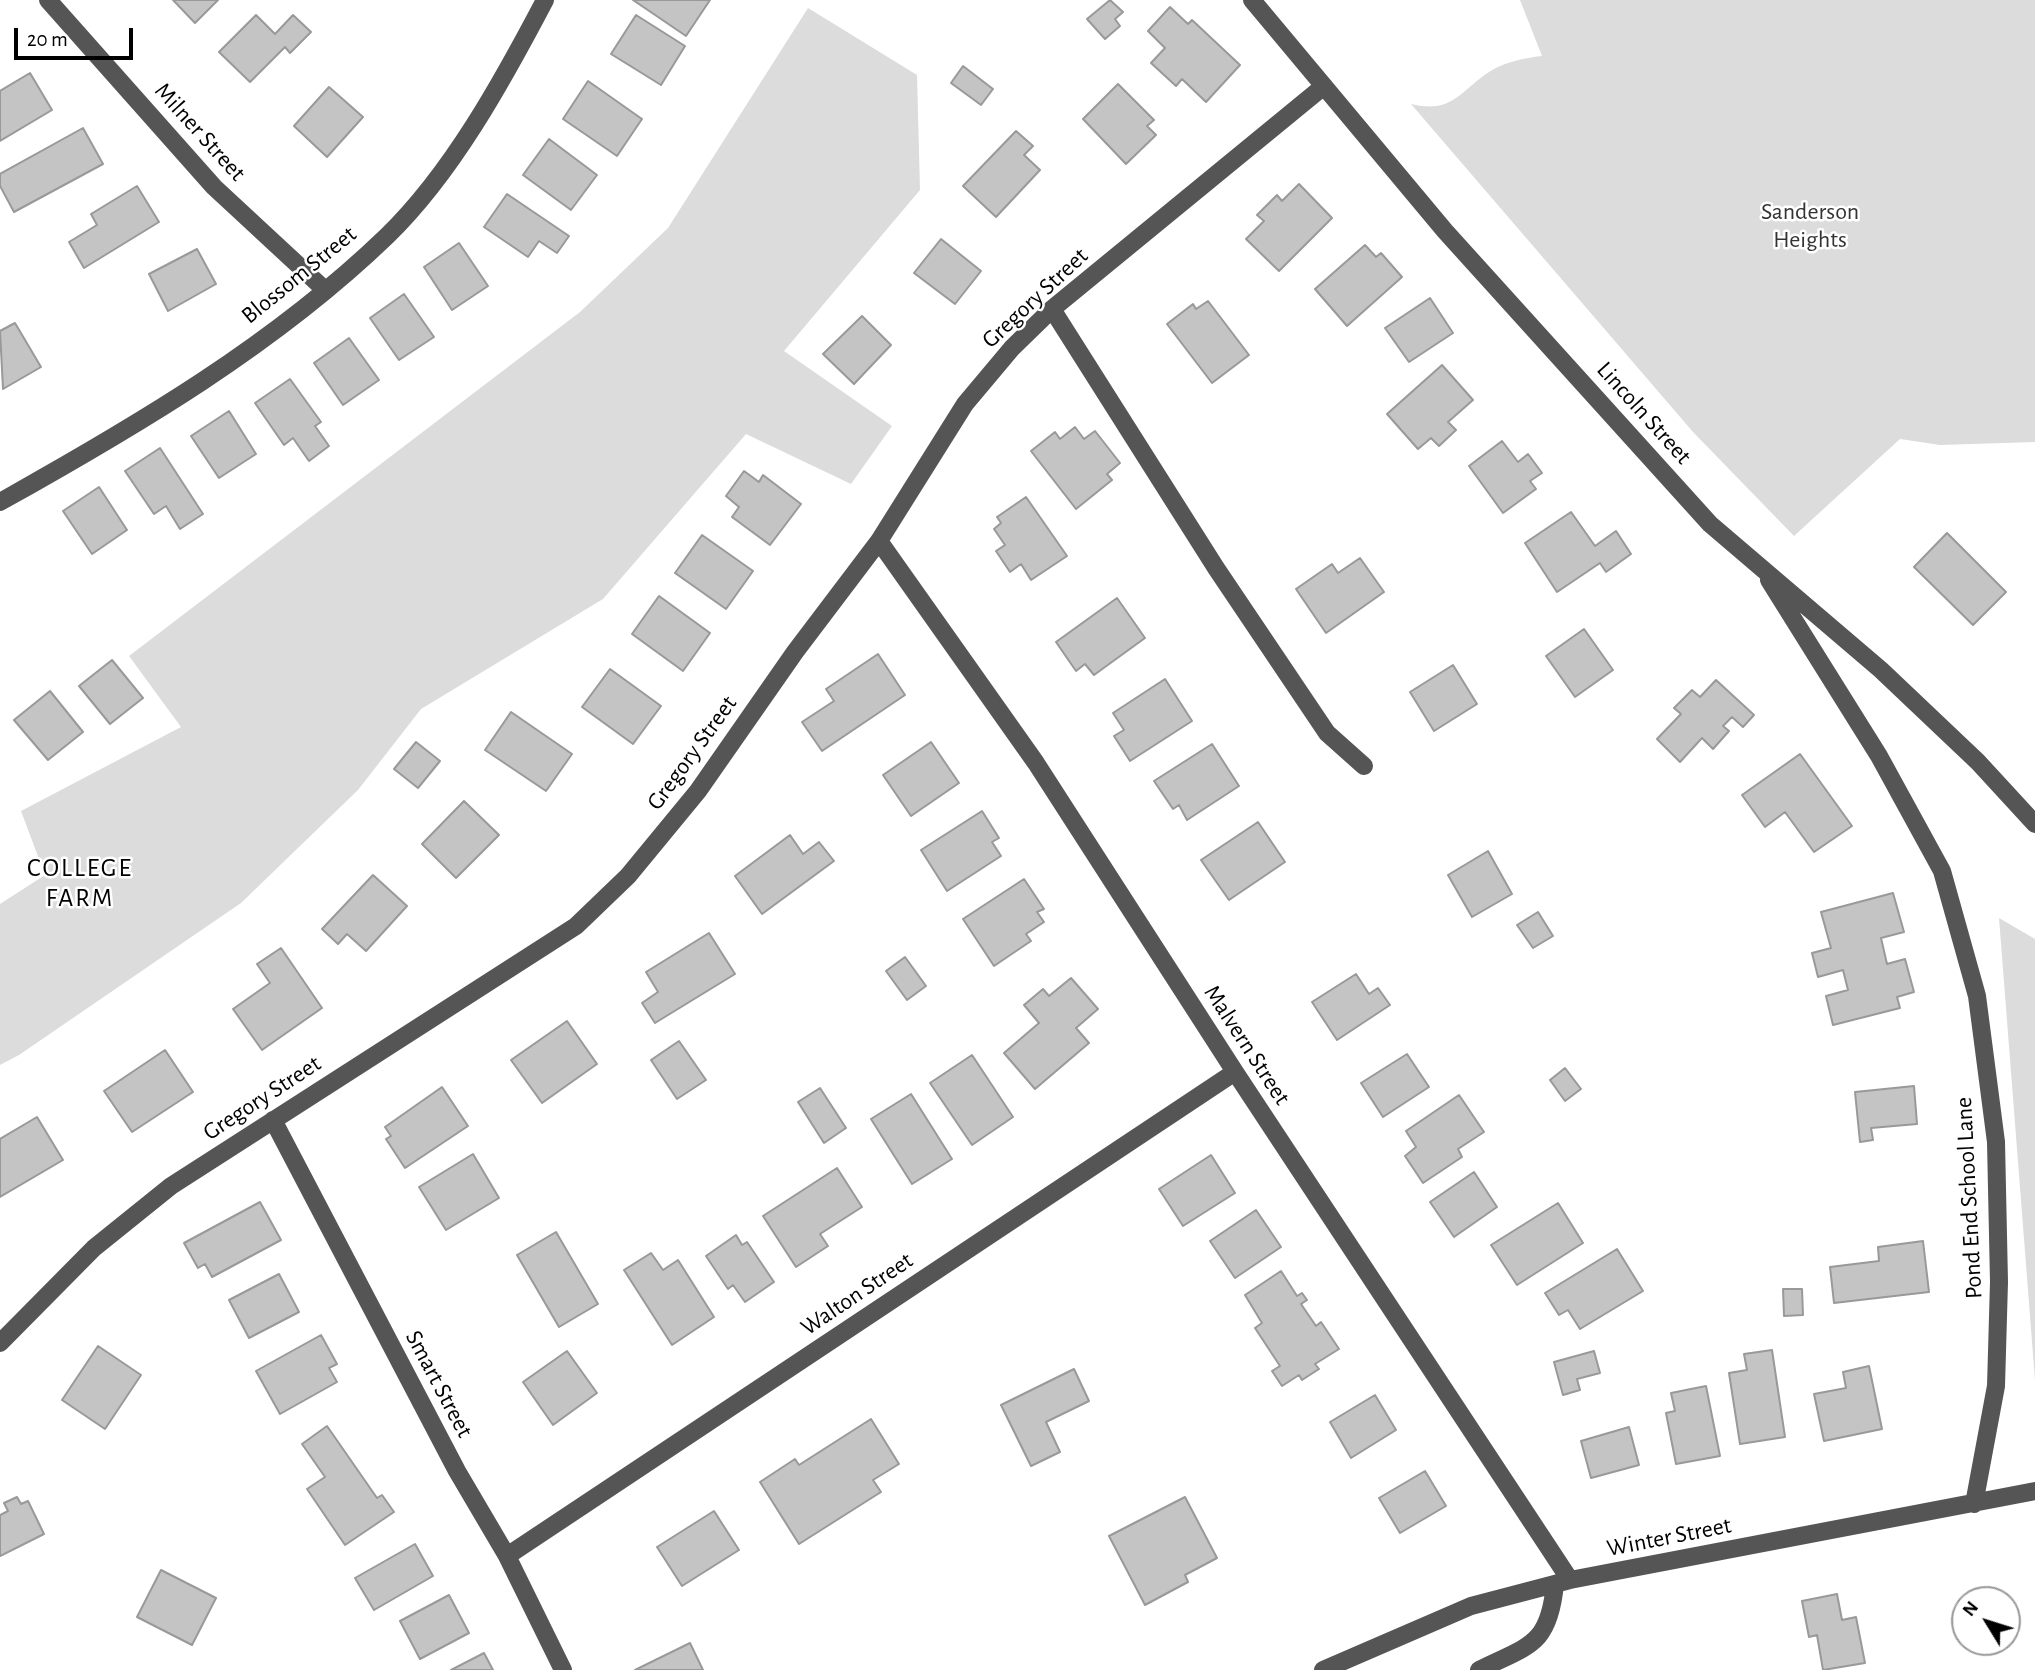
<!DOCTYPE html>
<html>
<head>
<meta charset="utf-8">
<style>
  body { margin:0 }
  #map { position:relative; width:2035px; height:1670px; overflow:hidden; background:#fff; font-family:"Alegreya Sans",sans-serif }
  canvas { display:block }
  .north { position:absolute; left:1951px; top:1586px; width:70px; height:70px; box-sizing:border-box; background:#fff; border:2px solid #999; border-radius:50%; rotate:308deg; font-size:19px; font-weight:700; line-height:28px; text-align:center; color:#000 }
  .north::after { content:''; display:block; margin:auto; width:24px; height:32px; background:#000; clip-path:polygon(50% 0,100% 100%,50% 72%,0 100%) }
  .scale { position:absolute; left:14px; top:28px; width:119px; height:32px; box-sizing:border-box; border:4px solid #000; border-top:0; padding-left:9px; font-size:21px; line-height:24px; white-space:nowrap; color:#000; -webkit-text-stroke:5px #fff; paint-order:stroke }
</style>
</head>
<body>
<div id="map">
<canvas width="2035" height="1670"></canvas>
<div class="north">N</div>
<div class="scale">20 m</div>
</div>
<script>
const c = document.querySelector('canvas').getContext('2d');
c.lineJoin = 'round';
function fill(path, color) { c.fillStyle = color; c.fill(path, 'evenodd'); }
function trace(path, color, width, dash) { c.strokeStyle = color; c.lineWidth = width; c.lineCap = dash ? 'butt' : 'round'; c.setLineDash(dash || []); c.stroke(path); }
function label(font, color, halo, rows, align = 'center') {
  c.font = font + ' "Alegreya Sans",sans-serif'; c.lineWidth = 5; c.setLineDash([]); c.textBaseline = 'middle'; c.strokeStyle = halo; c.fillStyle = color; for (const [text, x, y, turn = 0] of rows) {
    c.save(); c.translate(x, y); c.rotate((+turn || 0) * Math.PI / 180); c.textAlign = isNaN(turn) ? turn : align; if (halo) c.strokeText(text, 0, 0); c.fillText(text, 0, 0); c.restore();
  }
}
const green = new Path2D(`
  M 1520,0 L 2035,0 L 2035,442 L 1940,445 L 1900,439 L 1794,536 L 1693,432 L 1411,104 C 1452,114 1459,92 1489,72 C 1504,62 1525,58 1542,56 Z
  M 808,8 L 917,75 L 920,190 L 784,351 L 892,426 L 851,484 L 746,434 L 603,599 L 421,709 L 358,790 L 241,903 L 19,1055 L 0,1065 L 0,904 L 45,875 L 21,811 L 181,727 L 129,656 L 580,312 L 668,228 Z
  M 1999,918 L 2035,939 L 2035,1380 Z`);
const building = new Path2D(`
  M 173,0 L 218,0 L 195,23 Z
  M 633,0 L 710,0 L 686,36 Z
  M 1110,0 L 1123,12 L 1115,19 L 1120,26 L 1105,39 L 1087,19 Z
  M 1170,7 L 1188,24 L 1192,20 L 1240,65 L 1206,102 L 1182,79 L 1176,86 L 1151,63 L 1165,48 L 1148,31 Z
  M 256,15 L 275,34 L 293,15 L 311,32 L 290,53 L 285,47 L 250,82 L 219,52 Z
  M 636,15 L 685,46 L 661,85 L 611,54 Z
  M 963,66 L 993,89 L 981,105 L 951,83 Z
  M 30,73 L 52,110 L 0,141 L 0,91 Z
  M 588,81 L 642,119 L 617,156 L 563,119 Z
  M 1118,84 L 1154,120 L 1147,126 L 1156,135 L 1126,164 L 1083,119 Z
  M 329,87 L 363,117 L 327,157 L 294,126 Z
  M 83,128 L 103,164 L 14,212 L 0,186 L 0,174 Z
  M 1016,131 L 1033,146 L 1024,155 L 1040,170 L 996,217 L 963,186 Z
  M 549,139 L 597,175 L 571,210 L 523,175 Z
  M 1299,184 L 1332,218 L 1279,271 L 1246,239 L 1264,221 L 1257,215 L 1277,195 L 1282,201 Z
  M 137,186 L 159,222 L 84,268 L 69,242 L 97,225 L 91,214 Z
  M 507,194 L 569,236 L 557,253 L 539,241 L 528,257 L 484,227 Z
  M 941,239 L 981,271 L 955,304 L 914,273 Z
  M 459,243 L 488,286 L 452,310 L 424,267 Z
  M 1365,245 L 1376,257 L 1381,253 L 1402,277 L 1347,326 L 1315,289 Z
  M 197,249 L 216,284 L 168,311 L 149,274 Z
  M 404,294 L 434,337 L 399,360 L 370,318 Z
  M 1430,298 L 1453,333 L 1409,362 L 1385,328 Z
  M 1208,301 L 1249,355 L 1212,383 L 1167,324 L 1193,304 L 1196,309 Z
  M 862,316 L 891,345 L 854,384 L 823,354 Z
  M 15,323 L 41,367 L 3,389 L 0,331 Z
  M 349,338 L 379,380 L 343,405 L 314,363 Z
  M 1442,365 L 1473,400 L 1448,422 L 1456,430 L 1439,446 L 1431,438 L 1418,449 L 1387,414 Z
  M 290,379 L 321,422 L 315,426 L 329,446 L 309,461 L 293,438 L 284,445 L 255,403 Z
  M 229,411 L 256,454 L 219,478 L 191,436 Z
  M 1075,427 L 1084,439 L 1095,431 L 1120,463 L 1107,474 L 1112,480 L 1076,509 L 1031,451 L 1055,432 L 1060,439 Z
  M 1502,441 L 1518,462 L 1528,454 L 1542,473 L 1530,481 L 1536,489 L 1503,513 L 1469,466 Z
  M 160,448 L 203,514 L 180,529 L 166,506 L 154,514 L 125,471 Z
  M 744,471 L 759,482 L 763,475 L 801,504 L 770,545 L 732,517 L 739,507 L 726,496 Z
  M 99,487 L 127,530 L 92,554 L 63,511 Z
  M 1026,497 L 1067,556 L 1031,580 L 1021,564 L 1010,572 L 996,551 L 1005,545 L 994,529 L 1001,523 L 997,517 Z
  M 1571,512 L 1595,546 L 1616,531 L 1631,554 L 1606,572 L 1600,563 L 1557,592 L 1525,543 Z
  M 1947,533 L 2006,592 L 1973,625 L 1914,567 Z
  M 702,535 L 753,571 L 726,609 L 675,573 Z
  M 1360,558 L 1384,592 L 1326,633 L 1296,589 L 1332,564 L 1338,573 Z
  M 659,596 L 710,633 L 683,671 L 632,634 Z
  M 1117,598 L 1145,638 L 1094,675 L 1085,664 L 1076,671 L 1056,642 Z
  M 1584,629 L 1613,670 L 1575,697 L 1546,656 Z
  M 878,654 L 905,695 L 822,751 L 802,722 L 834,701 L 826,689 Z
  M 112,660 L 143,698 L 110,724 L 79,686 Z
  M 1453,665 L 1477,704 L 1434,731 L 1410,692 Z
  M 610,669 L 661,706 L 633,744 L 582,707 Z
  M 1165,679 L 1192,721 L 1130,761 L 1114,736 L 1124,730 L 1113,713 Z
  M 1716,680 L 1754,715 L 1743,727 L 1732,717 L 1723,726 L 1729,731 L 1713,749 L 1702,738 L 1680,762 L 1657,739 L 1681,714 L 1674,708 L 1692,690 L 1700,697 Z
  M 50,691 L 83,732 L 48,760 L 14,720 Z
  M 511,712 L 572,754 L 546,791 L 485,750 Z
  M 416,742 L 440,761 L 418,788 L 394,769 Z
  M 931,742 L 959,783 L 911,816 L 883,775 Z
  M 1212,744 L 1239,786 L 1187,820 L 1179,805 L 1173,809 L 1154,781 Z
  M 1800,754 L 1852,826 L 1814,852 L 1785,812 L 1765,827 L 1742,795 Z
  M 464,801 L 499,835 L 456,878 L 422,844 Z
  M 982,811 L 999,838 L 992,842 L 1001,856 L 947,891 L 921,850 Z
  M 1258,822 L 1285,862 L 1229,900 L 1201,860 Z
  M 790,835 L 803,854 L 819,842 L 834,861 L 762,914 L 735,876 Z
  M 1488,851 L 1512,894 L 1472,917 L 1448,875 Z
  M 373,875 L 407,906 L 366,951 L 347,934 L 338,944 L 322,929 Z
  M 1024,879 L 1044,909 L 1037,912 L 1044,922 L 1026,934 L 1031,941 L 994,966 L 963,919 Z
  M 1893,893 L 1904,932 L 1881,938 L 1887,964 L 1905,959 L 1914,992 L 1897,997 L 1900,1008 L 1833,1025 L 1826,996 L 1848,990 L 1843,970 L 1818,977 L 1812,953 L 1831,948 L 1821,912 Z
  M 1538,912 L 1553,936 L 1533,948 L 1517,925 Z
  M 709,933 L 735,974 L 655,1023 L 642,1003 L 658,992 L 646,972 Z
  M 281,948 L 322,1008 L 262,1050 L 233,1009 L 270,983 L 257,964 Z
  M 905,957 L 926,986 L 907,1000 L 886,971 Z
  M 1356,974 L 1369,994 L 1378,988 L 1390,1005 L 1337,1040 L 1312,1002 Z
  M 1071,978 L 1098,1009 L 1076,1028 L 1089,1043 L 1035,1089 L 1004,1053 L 1039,1023 L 1024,1005 L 1043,989 L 1049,996 Z
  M 567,1021 L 597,1064 L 542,1103 L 511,1060 Z
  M 679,1041 L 706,1080 L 677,1099 L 651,1060 Z
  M 165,1050 L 193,1092 L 132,1132 L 104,1091 Z
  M 1407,1054 L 1429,1087 L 1383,1117 L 1361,1083 Z
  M 972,1055 L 1013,1117 L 972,1145 L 930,1083 Z
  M 1565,1068 L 1581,1089 L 1565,1101 L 1550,1080 Z
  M 1914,1086 L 1917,1124 L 1871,1128 L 1873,1140 L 1860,1142 L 1855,1092 Z
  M 442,1087 L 468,1126 L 405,1168 L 386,1139 L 391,1136 L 385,1127 Z
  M 820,1088 L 846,1128 L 824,1143 L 798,1102 Z
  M 911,1094 L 952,1159 L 912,1184 L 871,1119 Z
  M 1459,1095 L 1484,1132 L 1458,1149 L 1462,1157 L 1423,1183 L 1405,1156 L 1416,1147 L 1406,1131 Z
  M 37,1117 L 63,1160 L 0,1197 L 0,1139 Z
  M 473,1154 L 499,1198 L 446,1230 L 419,1187 Z
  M 1211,1155 L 1235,1193 L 1183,1226 L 1159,1189 Z
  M 837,1168 L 862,1207 L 820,1234 L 828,1246 L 796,1267 L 763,1216 Z
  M 1474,1172 L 1497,1207 L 1454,1237 L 1430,1202 Z
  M 260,1202 L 281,1240 L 212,1277 L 205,1264 L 198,1268 L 184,1243 Z
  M 1558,1203 L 1583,1243 L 1517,1285 L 1491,1245 Z
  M 1256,1210 L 1281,1247 L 1235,1278 L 1210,1241 Z
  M 556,1232 L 598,1304 L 559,1327 L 517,1255 Z
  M 736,1235 L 742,1245 L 747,1242 L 774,1282 L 745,1302 L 733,1285 L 728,1289 L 706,1256 Z
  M 1923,1241 L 1929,1292 L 1834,1303 L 1830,1267 L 1879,1261 L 1878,1247 Z
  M 1617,1249 L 1643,1291 L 1580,1329 L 1568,1310 L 1559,1315 L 1545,1293 Z
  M 651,1253 L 663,1270 L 678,1260 L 714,1317 L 672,1345 L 624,1270 Z
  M 1281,1271 L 1297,1296 L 1302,1293 L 1307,1300 L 1301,1304 L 1316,1326 L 1321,1322 L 1339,1349 L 1315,1364 L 1319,1369 L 1302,1380 L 1299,1375 L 1282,1386 L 1272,1371 L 1280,1366 L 1255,1328 L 1262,1323 L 1245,1295 Z
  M 279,1274 L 299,1312 L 249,1338 L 229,1300 Z
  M 1783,1289 L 1802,1289 L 1803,1315 L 1784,1316 Z
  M 321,1335 L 337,1364 L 329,1368 L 337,1382 L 280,1414 L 256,1371 Z
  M 98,1346 L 141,1375 L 105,1429 L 62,1400 Z
  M 1772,1350 L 1785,1437 L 1740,1444 L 1729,1373 L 1747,1370 L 1744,1354 Z
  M 567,1351 L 597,1393 L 553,1425 L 523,1382 Z
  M 1594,1351 L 1600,1373 L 1577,1379 L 1580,1390 L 1563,1395 L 1554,1362 Z
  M 1869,1366 L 1882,1429 L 1824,1441 L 1814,1394 L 1846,1388 L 1843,1372 Z
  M 1074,1369 L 1089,1401 L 1046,1422 L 1060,1452 L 1031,1466 L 1001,1405 Z
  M 1706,1386 L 1720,1456 L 1676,1464 L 1666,1413 L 1675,1411 L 1671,1393 Z
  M 1375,1395 L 1396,1430 L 1351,1458 L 1330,1422 Z
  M 871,1419 L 899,1464 L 873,1480 L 881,1492 L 799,1544 L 760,1482 L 795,1459 L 799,1465 Z
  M 327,1426 L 377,1498 L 382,1495 L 394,1512 L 345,1545 L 307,1489 L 325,1477 L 302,1444 Z
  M 1629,1427 L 1639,1465 L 1591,1478 L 1581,1441 Z
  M 1425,1471 L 1446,1506 L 1400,1533 L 1379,1498 Z
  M 17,1497 L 21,1504 L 28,1501 L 44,1534 L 0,1556 L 0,1515 L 8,1511 L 4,1503 Z
  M 1185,1497 L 1217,1558 L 1185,1575 L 1188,1582 L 1145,1605 L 1109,1536 Z
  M 714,1511 L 739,1550 L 682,1586 L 657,1547 Z
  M 415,1544 L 433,1576 L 374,1610 L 355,1578 Z
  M 161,1570 L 216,1598 L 192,1645 L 137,1617 Z
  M 1837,1594 L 1842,1620 L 1856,1617 L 1865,1663 L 1823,1670 L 1817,1635 L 1809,1637 L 1802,1601 Z
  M 449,1595 L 469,1633 L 420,1659 L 400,1621 Z
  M 690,1643 L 703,1670 L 635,1670 Z
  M 484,1653 L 493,1670 L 451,1670 Z`);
const minor = new Path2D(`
  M 48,0 L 214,187 L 324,289
  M 1252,0 L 1445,231 L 1710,524 L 1881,670 L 1978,762 L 2035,824
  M 1052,309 L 1216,568 L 1327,733 L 1364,766
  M 0,502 C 136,426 274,345 387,236 C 452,173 503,80 545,0
  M 879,541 L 1036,763 L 1235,1072 L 1570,1580
  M 1769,580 L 1879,756 L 1942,871 L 1977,996 L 1996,1142 L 1999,1282 L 1996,1386 L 1974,1504
  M 273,1120 L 457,1471 L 507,1556 L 563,1670
  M 0,1343 L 94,1248 L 171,1186 L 576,926 L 628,876 L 698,791 L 795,652 L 879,541 L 965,404 L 1012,348 L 1052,309 L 1324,86
  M 507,1556 L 1235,1072
  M 1323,1670 L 1471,1606 L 1570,1580 L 2035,1491
  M 1479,1670 C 1529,1645 1549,1646 1555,1584`);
const streetNames = [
  ["Milner Street",200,132,48],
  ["Blossom Street",299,275,-39],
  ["Gregory Street",1035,298,-43],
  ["Lincoln Street",1644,413,48],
  ["Gregory Street",692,753,-54],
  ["Malvern Street",1247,1045,57],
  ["Gregory Street",262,1098,-33],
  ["Pond End School Lane",1969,1198,-93],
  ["Walton Street",857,1294,-34],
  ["Smart Street",439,1384,62],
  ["Winter Street",1669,1537,-11]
];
const parkNames = [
  ["Sanderson",1810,212],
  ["Heights",1810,240]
];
const neighbourhoodNames = [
  ["COLLEGE",80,868],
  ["FARM",80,898]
];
fill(green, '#dcdcdc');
fill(building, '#c4c4c4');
trace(building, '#999', 2);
trace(minor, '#555', 18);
label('24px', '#000', '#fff', streetNames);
label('24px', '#333', '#fff', parkNames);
c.letterSpacing = '2px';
label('26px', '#000', '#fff', neighbourhoodNames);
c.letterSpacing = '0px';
</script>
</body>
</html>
